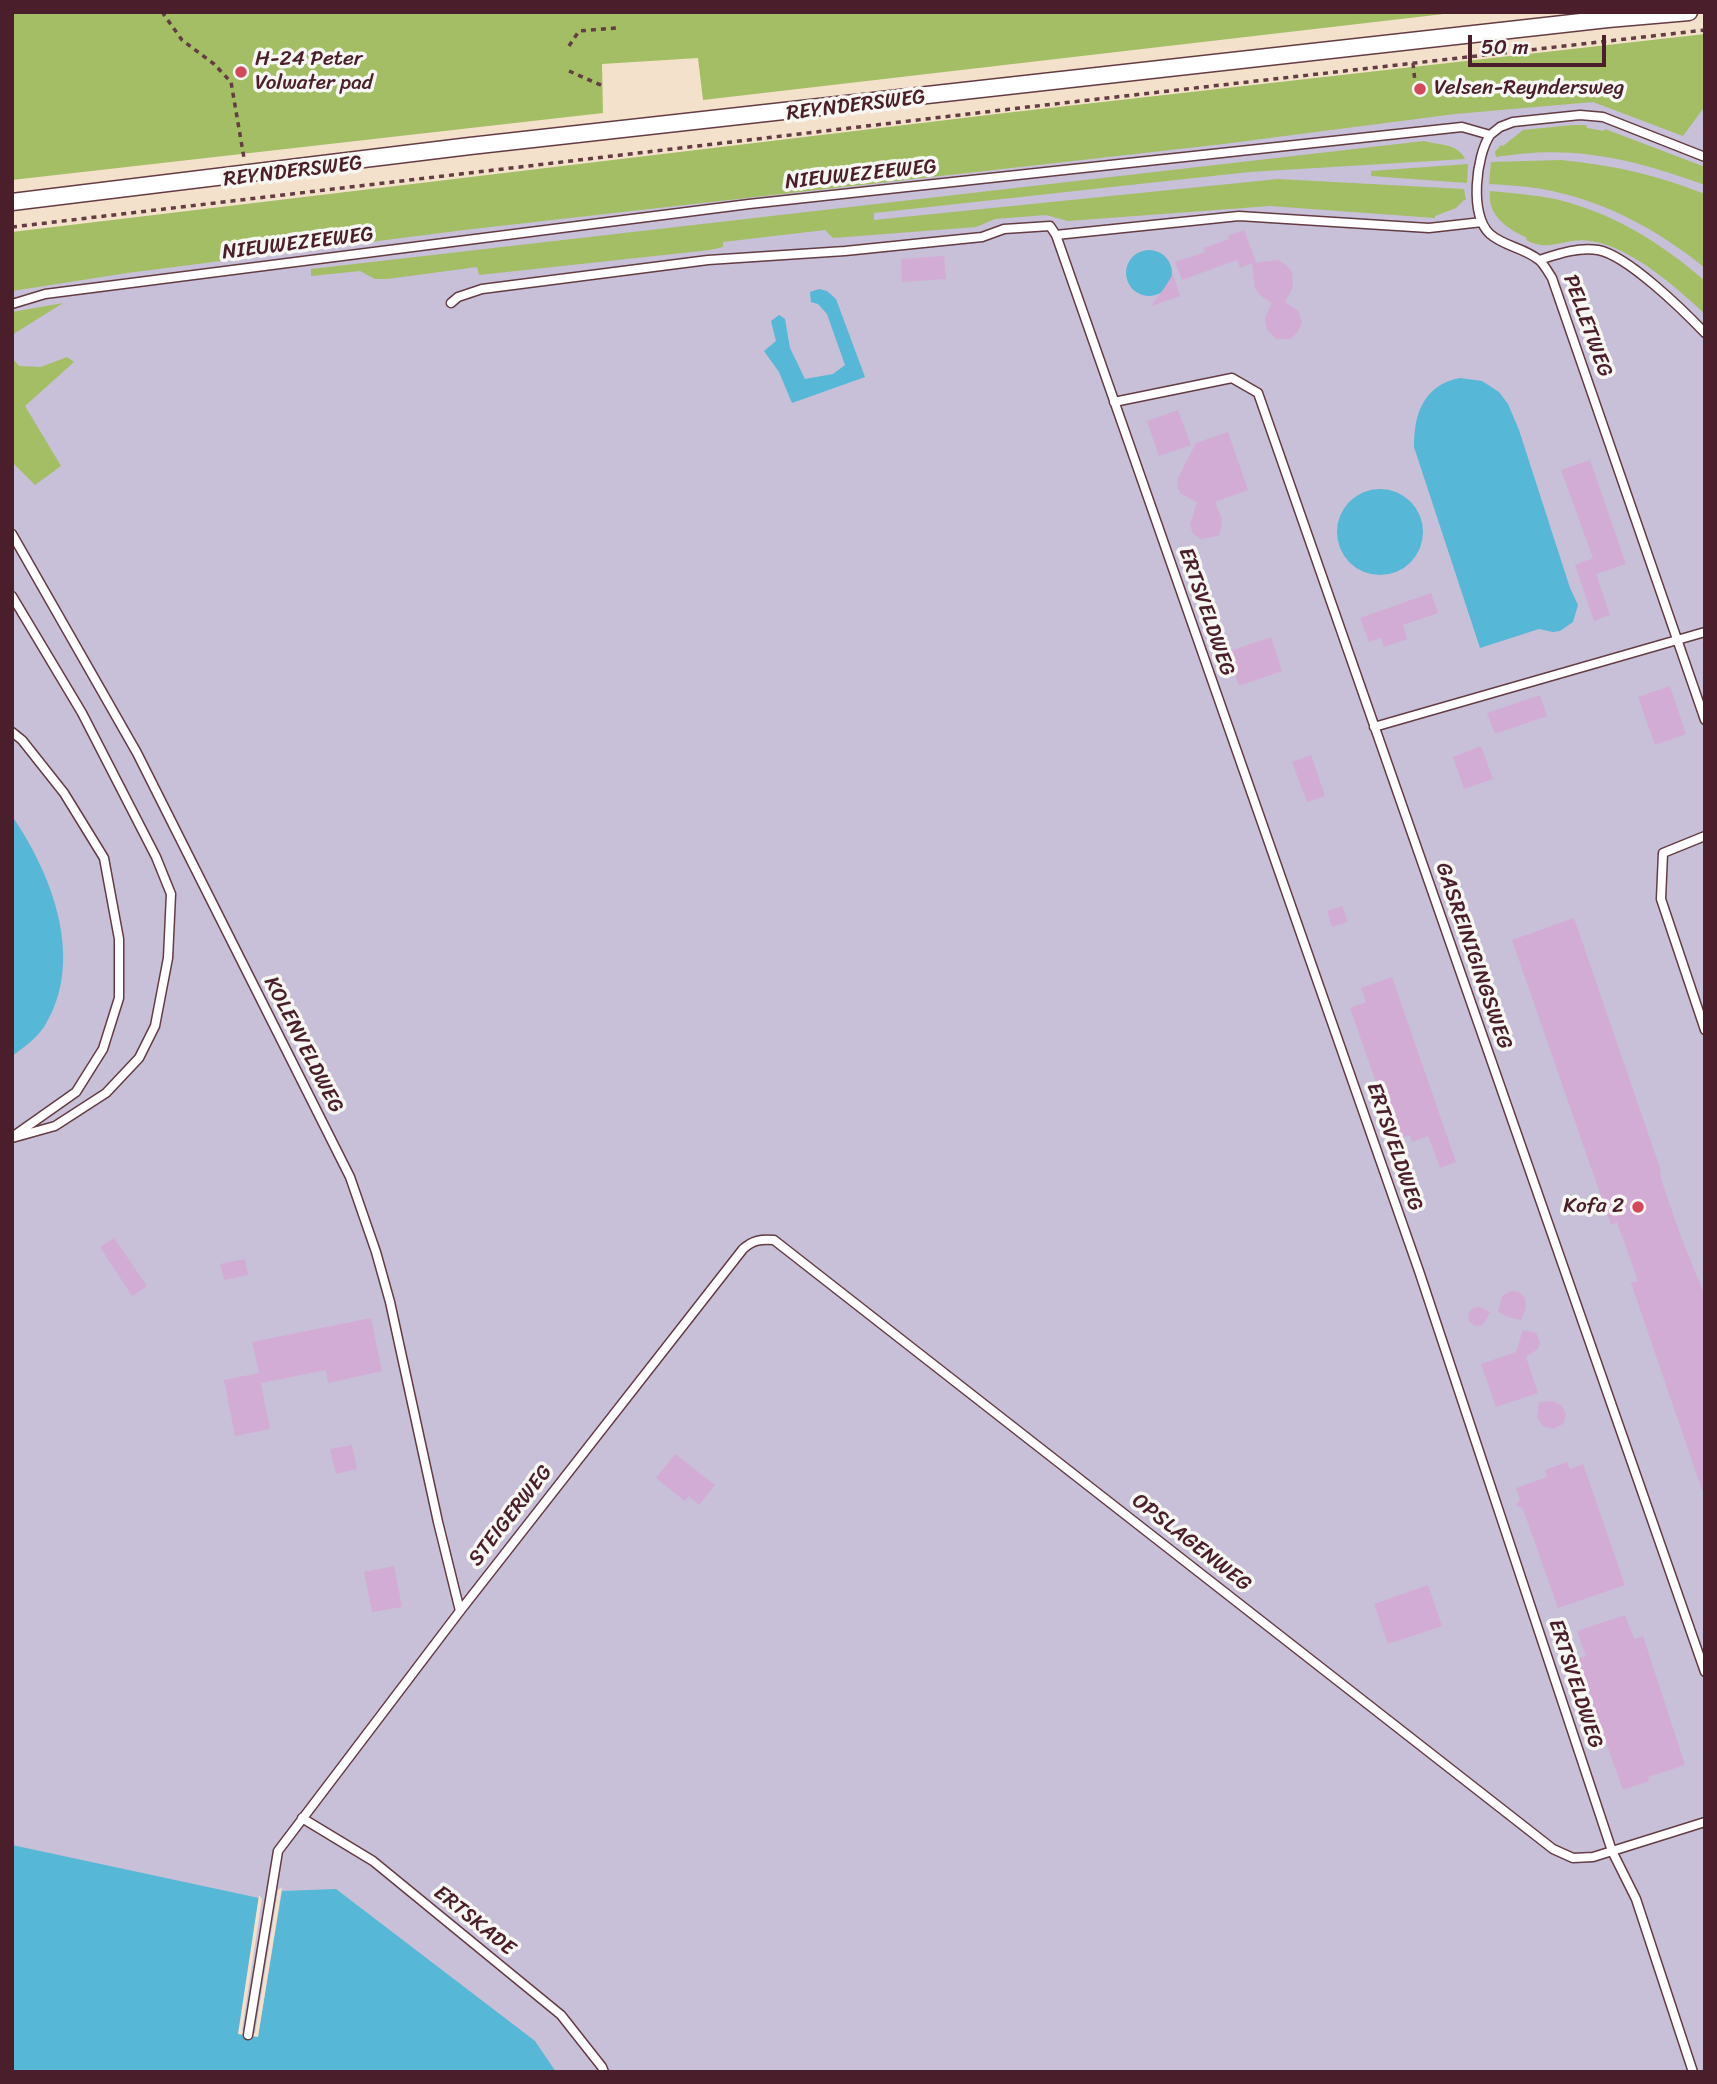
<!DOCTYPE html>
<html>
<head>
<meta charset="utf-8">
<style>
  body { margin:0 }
  #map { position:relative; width:1717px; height:2084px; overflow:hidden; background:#f4e1cb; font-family:Sriracha,sans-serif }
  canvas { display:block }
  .frame { position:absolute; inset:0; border:14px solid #4a1f2b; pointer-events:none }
  .scale { position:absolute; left:1468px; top:35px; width:138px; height:32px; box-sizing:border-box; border:4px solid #4a1f2b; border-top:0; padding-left:9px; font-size:21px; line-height:24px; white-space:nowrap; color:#4a1f2b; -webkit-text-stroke:5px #f6f6f2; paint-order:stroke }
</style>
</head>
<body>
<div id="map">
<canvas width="1717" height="2084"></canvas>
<div class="frame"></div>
<div class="scale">50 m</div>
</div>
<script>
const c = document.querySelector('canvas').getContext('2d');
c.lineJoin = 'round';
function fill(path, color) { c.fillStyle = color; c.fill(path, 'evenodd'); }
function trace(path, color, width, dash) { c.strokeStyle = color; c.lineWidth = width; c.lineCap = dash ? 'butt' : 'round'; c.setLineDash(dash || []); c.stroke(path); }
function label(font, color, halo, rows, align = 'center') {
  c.font = font + ' Sriracha,sans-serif'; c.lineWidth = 7; c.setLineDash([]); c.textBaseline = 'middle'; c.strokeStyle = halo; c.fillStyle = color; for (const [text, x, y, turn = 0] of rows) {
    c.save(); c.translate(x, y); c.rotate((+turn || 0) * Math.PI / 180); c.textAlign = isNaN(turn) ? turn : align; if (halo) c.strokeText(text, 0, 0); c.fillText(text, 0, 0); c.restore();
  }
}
const industrial = new Path2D(`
  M 1705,88 L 1705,2072 L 254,2072 L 12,1967 L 12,267 L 887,167 Z`);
const green = new Path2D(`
  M 12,12 L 1461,12 L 703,100 L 698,58 L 602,64 L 603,113 L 12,180 Z
  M 1705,34 L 1705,106 L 1683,136 L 1593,102 L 1455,114 L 1223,144 L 464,230 L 127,273 L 12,291 L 12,232 L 1005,113 Z
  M 1573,125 L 1586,125 L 1587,128 L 1604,131 L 1605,129 L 1705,167 L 1705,185 C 1632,159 1574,144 1496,157 L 1495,152 L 1501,145 L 1503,146 L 1523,130 Z
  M 1424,141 C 1437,145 1458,143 1465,159 L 1249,172 L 874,213 L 874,220 L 1278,179 L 1464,189 L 1466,200 L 1464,200 L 1456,208 L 1435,216 L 1435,218 L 1270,206 L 1068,221 L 1046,215 L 995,219 L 976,227 L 833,238 L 825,230 L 723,242 L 723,247 L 710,250 L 479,275 L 477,267 L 387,279 L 375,279 L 360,271 L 311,276 L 311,269 Z
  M 1561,160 C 1616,166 1653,174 1705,194 L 1705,268 C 1657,229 1603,200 1542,189 C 1525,186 1506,185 1489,184 L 1491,162 Z
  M 1468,164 L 1467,183 L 1371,176 L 1371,171 Z
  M 1490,191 C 1517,194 1545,195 1570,203 C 1621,218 1665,246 1705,281 L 1705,314 C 1676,287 1630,246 1590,241 C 1566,237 1550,253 1526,240 L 1527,238 C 1506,228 1487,215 1490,191 Z
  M 63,303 L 12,335 L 12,312 Z
  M 67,357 L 74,362 L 25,406 L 61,466 L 35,485 L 12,462 L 12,362 L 15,361 L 19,366 L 41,367 Z`);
const water = new Path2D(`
  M1126 273a23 23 0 1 1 46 0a23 23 0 1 1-46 0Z
  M 819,289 L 827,291 L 836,299 L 865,377 L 792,403 L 779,372 L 764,351 L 776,341 L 771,321 L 779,315 L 785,319 L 790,348 L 805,379 L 833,374 L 845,365 L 827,314 L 818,304 L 811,302 L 810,292 Z
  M 1460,378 L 1482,381 L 1499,392 L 1508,404 L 1519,430 L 1570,588 L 1578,605 L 1573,622 L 1560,631 L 1553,632 L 1539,629 L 1480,648 L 1414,447 C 1414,413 1424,385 1460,378 Z
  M1337 532a43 43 0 1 1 86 0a43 43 0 1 1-86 0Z
  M 12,816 C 52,874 86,961 44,1027 C 36,1039 23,1048 12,1056 Z
  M 12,1845 L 259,1898 L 239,2034 L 258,2036 L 282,1891 L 336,1889 L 535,2041 L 556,2072 L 12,2072 Z`);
const pier = new Path2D(`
  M 282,1887 L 258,2037 L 238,2034 L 259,1895 L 262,1899 L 242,2031 L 255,2033 L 278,1890 Z`);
const building = new Path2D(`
  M 1244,230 L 1256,262 L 1252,263 L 1278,260 L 1286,265 L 1292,272 L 1293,287 L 1285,302 L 1298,311 L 1302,322 L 1298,332 L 1290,339 L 1276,339 L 1267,330 L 1265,318 L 1272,303 L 1261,296 L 1255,288 L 1252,263 L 1240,268 L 1237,260 L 1182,280 L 1175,262 L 1205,252 L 1204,248 L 1229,239 L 1228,236 Z
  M 944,256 L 946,279 L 902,282 L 901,259 Z
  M 1173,274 L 1180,296 L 1151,306 L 1165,287 Z
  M 1178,410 L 1191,445 L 1159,456 L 1147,421 Z
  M 1228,432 L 1248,490 L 1215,502 L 1222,519 L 1221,529 L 1218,536 L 1201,539 L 1193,534 L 1190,525 L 1197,502 L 1181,494 L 1177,487 L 1178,478 L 1196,443 Z
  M 1590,460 L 1626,564 L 1596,574 L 1610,615 L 1594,621 L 1575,565 L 1593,558 L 1561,470 Z
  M 1431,593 L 1438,613 L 1403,625 L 1407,639 L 1384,647 L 1381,638 L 1369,642 L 1360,618 Z
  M 1271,637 L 1282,671 L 1239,686 L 1227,652 Z
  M 1670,686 L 1686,734 L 1655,745 L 1638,697 Z
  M 1540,695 L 1547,716 L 1495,734 L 1487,713 Z
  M 1481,746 L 1493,779 L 1464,789 L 1453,757 Z
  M 1311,755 L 1325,796 L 1307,802 L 1292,762 Z
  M 1342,906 L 1348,922 L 1332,927 L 1327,911 Z
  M 1574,918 L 1661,1171 L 1660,1171 L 1661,1179 L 1681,1237 L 1705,1296 L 1705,1490 L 1702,1490 L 1631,1283 L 1638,1281 L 1617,1222 L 1611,1225 L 1512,940 Z
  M 1392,977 L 1456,1162 L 1440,1168 L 1428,1136 L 1412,1142 L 1410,1135 L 1396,1139 L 1350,1008 L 1366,1002 L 1361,988 Z
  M 114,1238 L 147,1286 L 132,1296 L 100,1247 Z
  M 245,1259 L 248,1275 L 224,1280 L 220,1264 Z
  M 1511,1291 L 1519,1292 L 1525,1298 L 1526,1308 L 1521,1320 L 1508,1317 L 1498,1312 L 1502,1296 Z
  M 1480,1307 L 1490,1312 L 1483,1325 L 1475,1326 L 1469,1321 L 1468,1313 L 1473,1308 Z
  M 371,1318 L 382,1371 L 328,1383 L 326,1370 L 261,1383 L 260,1379 L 270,1429 L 235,1436 L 224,1380 L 259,1373 L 252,1342 Z
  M 1523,1330 L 1536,1333 L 1540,1341 L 1538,1349 L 1526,1357 L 1538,1393 L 1496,1407 L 1481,1364 L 1516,1352 Z
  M 1539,1402 L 1553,1401 L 1561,1405 L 1566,1414 L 1563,1424 L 1553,1429 L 1543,1426 L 1537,1417 Z
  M 352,1445 L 357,1469 L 336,1474 L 330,1449 Z
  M 675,1454 L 715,1485 L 699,1505 L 689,1496 L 685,1501 L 656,1478 Z
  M 1567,1462 L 1570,1469 L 1583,1464 L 1625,1585 L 1558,1608 L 1523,1509 L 1516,1505 L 1520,1499 L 1516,1488 L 1547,1477 L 1545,1470 Z
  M 394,1566 L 402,1607 L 372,1612 L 364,1572 Z
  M 1428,1585 L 1442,1626 L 1388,1644 L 1374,1604 Z
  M 1625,1615 L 1634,1639 L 1643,1636 L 1685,1765 L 1648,1777 L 1649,1781 L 1623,1790 L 1576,1659 L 1586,1656 L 1577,1631 Z`);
const path = new Path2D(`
  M 162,12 L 182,40 L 214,64 L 231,82 L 244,158
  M 569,46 L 579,31 L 616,28
  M 1413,63 L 1415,82
  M 569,71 L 603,86
  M 12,227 L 1019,108 L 1705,30`);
const lane = new Path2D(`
  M 1490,135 C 1476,156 1469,215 1490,234 C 1503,246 1525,248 1539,260 C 1544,264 1548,272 1552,278 L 1705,720
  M 1056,235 L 1239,216 L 1429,228 L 1482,222
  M 1539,260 C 1558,254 1577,247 1598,250 C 1627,255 1684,311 1705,333
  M 451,303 L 458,297 L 482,289 L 708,260 L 845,251 L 982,237 L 1004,229 L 1050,226 L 1056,235 L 1419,1271 L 1612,1851 L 1636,1899 L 1693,2072
  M 12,304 L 45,294 L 749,204 L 1462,127 L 1490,135 L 1500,127 L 1513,122 L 1580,115 L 1603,117 L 1705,157
  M 1114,402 L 1232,378 L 1258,393 L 1705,1672
  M 12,534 L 137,753 L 350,1177 L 376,1252 L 390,1302 L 438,1522 L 460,1611
  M 12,596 L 82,713 L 156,857 L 171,894 L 168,958 L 155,1026 L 139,1058 L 106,1093 L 55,1126 L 12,1138
  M 1374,727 L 1705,632
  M 12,732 L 22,740 L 64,793 L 104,858 L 119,939 L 119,998 L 103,1049 L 76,1092 L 15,1135
  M 1705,836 L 1663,853 L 1661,899 L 1705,1030
  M 302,1818 L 373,1861 L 561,2015 L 602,2067 L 604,2072
  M 248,2035 L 278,1851 L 460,1611 L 743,1249 C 753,1240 761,1239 774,1240 L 1553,1849 L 1573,1858 L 1593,1857 L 1705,1822`);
const street = new Path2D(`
  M 12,202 L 470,146 L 1608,19 L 1689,12`);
const markers = [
  [241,72,7,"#d1495b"],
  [1420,89,7,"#d1495b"],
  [1638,1207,7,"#d1495b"]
];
const poiNames = [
  ["H-24 Peter",255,60],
  ["Volwater pad",255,84],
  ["Velsen-Reyndersweg",1434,89],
  ["Kofa 2",1624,1207,"right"]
];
const streetNames = [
  ["REYNDERSWEG",856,106,-7],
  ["REYNDERSWEG",293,172,-7],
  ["NIEUWEZEEWEG",861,175,-6],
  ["NIEUWEZEEWEG",298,244,-7],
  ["PELLETWEG",1587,326,70],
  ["ERTSVELDWEG",1206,612,71],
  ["GASREINIGINGSWEG",1473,956,71],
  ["KOLENVELDWEG",303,1045,63],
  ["ERTSVELDWEG",1394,1147,71],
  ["STEIGERWEG",511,1516,-52],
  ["OPSLAGENWEG",1191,1543,38],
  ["ERTSVELDWEG",1575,1684,72],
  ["ERTSKADE",474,1921,39]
];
fill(industrial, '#c8bfd8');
fill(green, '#a3be64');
fill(water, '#57b7d6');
fill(pier, '#f4e1cb');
fill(building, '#d3acd6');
trace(lane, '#643c43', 11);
trace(street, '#643c43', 19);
trace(path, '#643c43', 3.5, [5, 5]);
trace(lane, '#fff', 8);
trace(street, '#fff', 16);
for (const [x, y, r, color] of markers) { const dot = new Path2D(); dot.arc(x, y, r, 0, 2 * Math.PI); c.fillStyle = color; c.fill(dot); trace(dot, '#f6f6f2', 2.5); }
label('21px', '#4a1f2b', '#f6f6f2', poiNames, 'left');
label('21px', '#4a1f2b', '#f6f6f2', streetNames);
</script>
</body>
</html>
